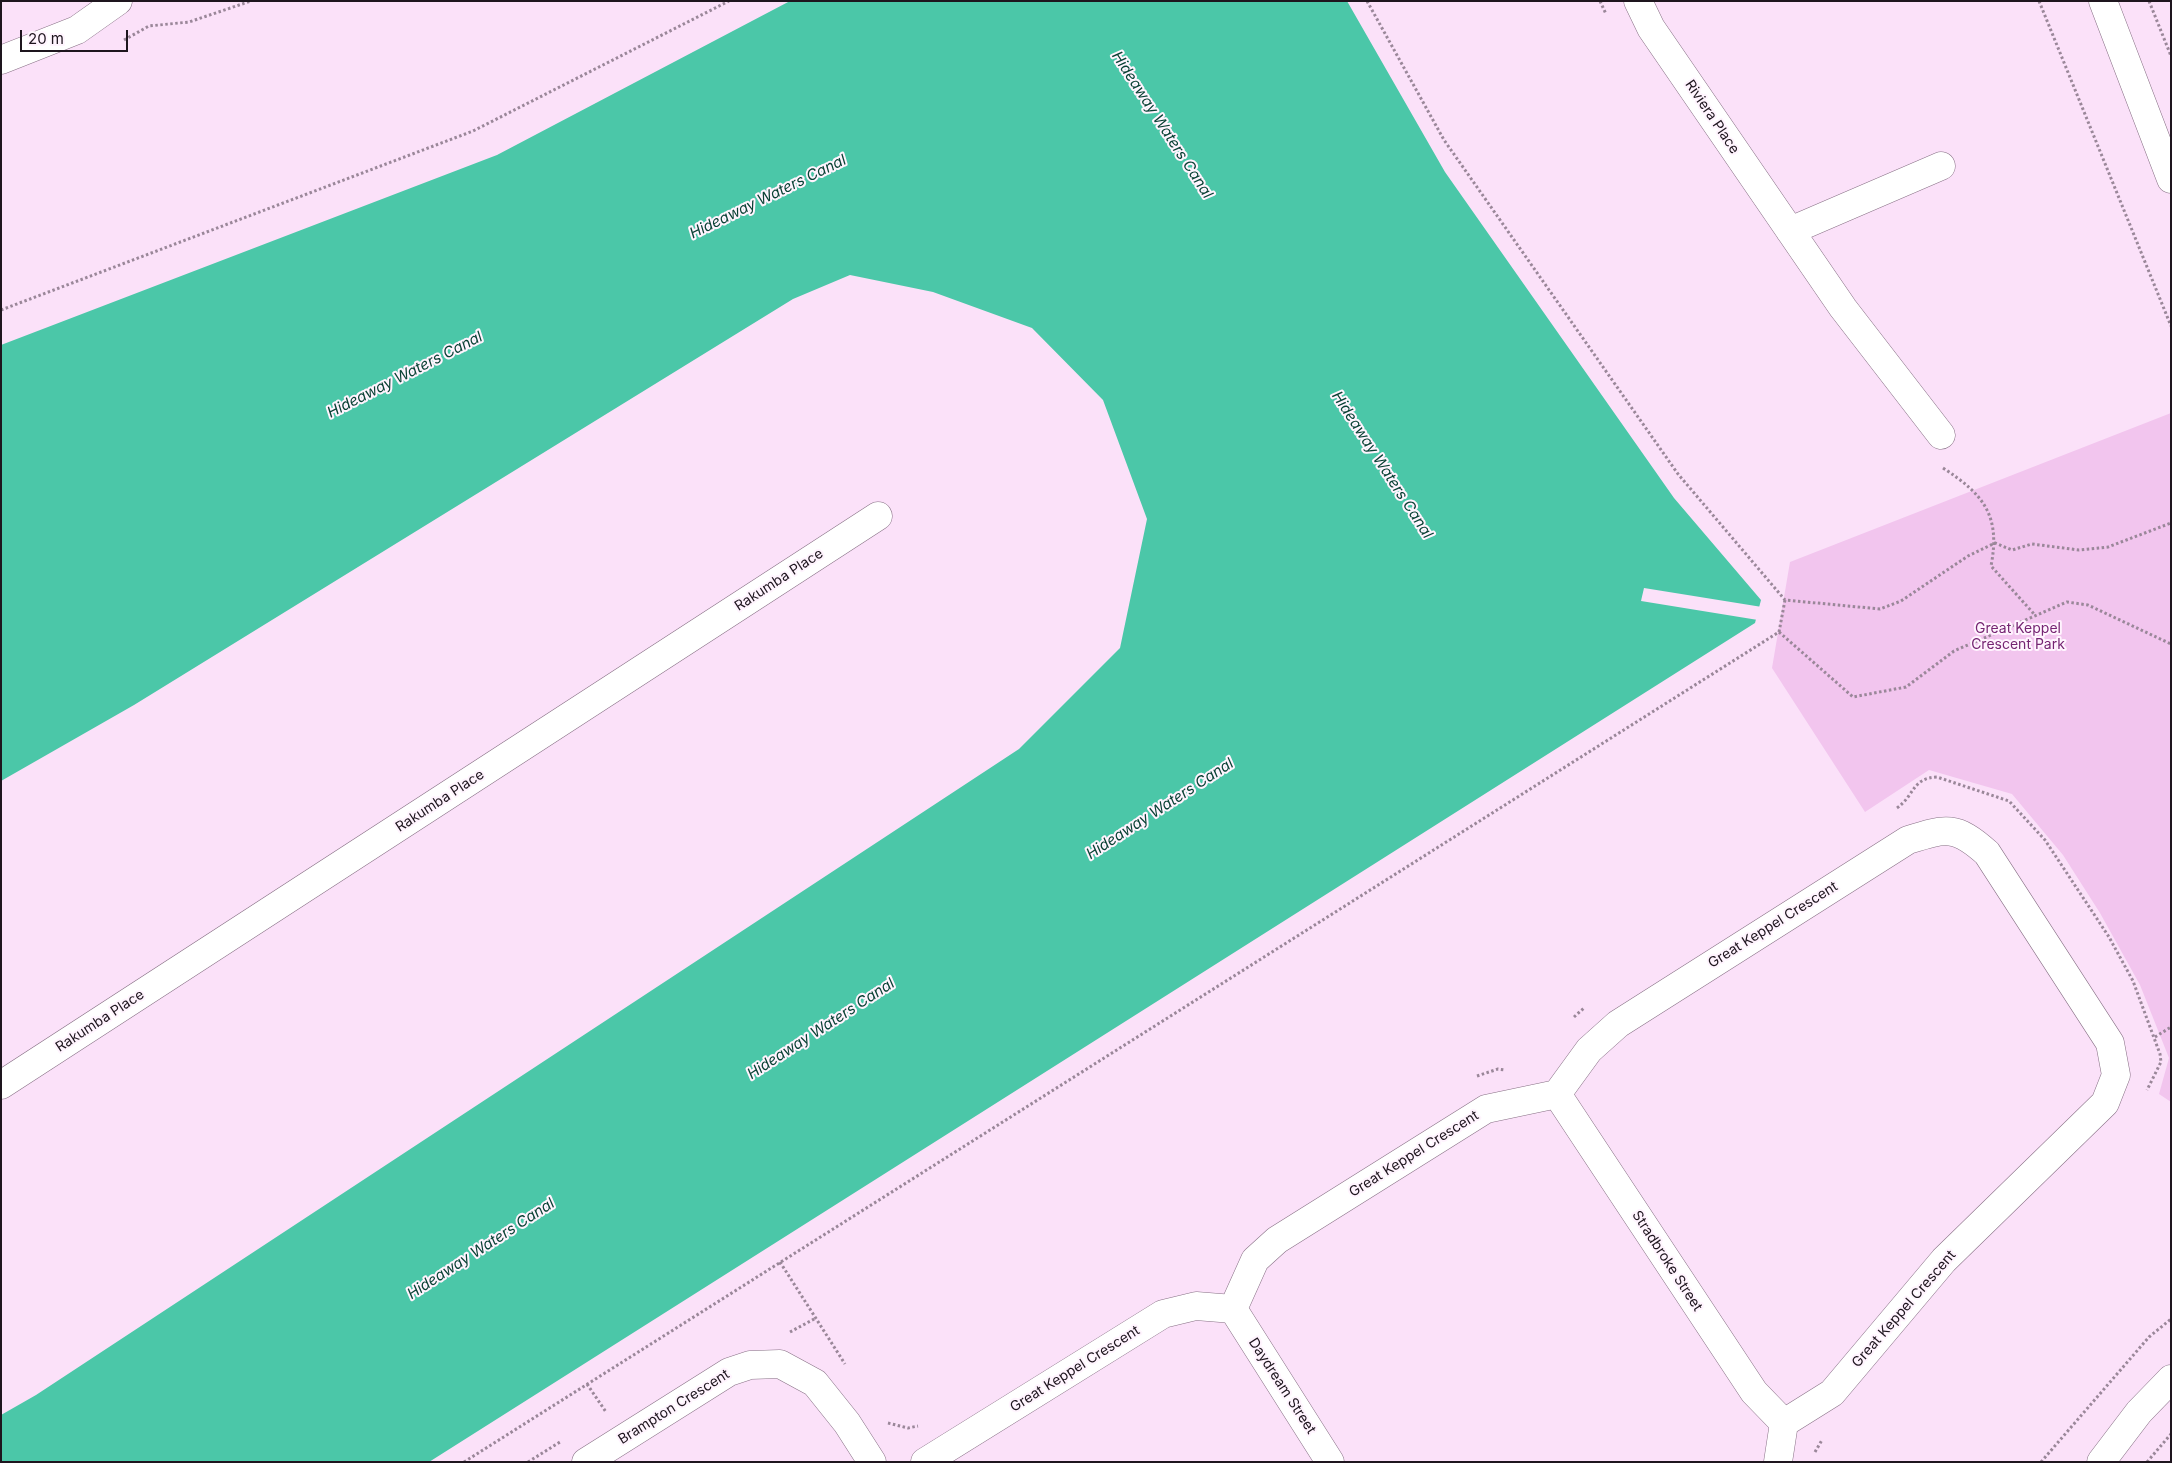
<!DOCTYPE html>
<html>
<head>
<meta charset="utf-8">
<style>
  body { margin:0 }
  #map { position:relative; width:2172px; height:1463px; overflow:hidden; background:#fbe1f9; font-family:Inter,sans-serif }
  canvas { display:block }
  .frame { position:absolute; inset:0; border:2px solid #1e151e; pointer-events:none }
  .scale { position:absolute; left:20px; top:30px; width:108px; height:22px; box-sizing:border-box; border:2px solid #1e151e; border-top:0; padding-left:6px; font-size:15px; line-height:18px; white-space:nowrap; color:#1e151e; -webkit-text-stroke:4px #fff4fe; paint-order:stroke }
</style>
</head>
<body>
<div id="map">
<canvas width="2172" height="1463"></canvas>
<div class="frame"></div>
<div class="scale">20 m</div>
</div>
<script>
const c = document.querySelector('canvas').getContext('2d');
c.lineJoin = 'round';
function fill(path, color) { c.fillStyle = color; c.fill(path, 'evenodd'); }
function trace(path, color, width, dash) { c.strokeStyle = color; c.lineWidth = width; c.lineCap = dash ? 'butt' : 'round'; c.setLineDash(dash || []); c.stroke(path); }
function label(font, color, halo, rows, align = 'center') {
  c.font = font + ' Inter,sans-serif'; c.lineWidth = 4; c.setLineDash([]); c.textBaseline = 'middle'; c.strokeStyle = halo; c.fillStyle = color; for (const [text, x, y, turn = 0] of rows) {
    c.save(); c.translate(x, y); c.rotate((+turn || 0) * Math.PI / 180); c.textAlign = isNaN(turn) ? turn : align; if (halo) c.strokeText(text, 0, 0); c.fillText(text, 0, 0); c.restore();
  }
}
const green = new Path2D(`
  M 2171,413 L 2171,1102 L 2159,1094 L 2169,1058 L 2140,985 L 2100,913 L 2063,855 L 2012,794 L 1929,770 L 1865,812 L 1772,668 L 1790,562 Z`);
const water = new Path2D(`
  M 790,1 L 1347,1 L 1445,172 L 1674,498 L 1761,600 L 1755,623 L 429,1462 L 1,1462 L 1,1415 L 36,1395 L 1019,749 L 1120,648 L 1147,519 L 1103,400 L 1032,328 L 933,292 L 850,275 L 793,299 L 134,705 L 1,781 L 1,345 L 497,155 Z`);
const pier = new Path2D(`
  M 1644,588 L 1762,607 L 1758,620 L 1641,601 Z`);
const path = new Path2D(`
  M 1367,1 L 1444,140 L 1678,474 L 1785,600 L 1880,609 L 1901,601 L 1968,556 L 1995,543 L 2012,550 L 2032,544 L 2079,550 L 2108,547 L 2171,523
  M 1600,1 L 1606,14
  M 2039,1 L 2171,326
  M 2149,1 L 2171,56
  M 124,40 L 149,26 L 189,22 L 251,1
  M 1,310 L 473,131 L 729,1
  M 1943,468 C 1983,494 2001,515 1991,566 L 2034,614
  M 1779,632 L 1853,697 L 1906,687 L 1954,651 L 2067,602 L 2088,605 L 2171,644
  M 1897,808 C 1915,795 1912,778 1937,777 L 2009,801 L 2045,840 L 2109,937 L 2133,981 L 2160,1054 L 2161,1062 L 2147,1090
  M 1574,1017 L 1584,1008
  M 2155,1037 L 2171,1027
  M 1477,1076 L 1498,1069 L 1505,1070
  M 780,1262 L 845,1364
  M 790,1332 L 816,1318
  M 587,1384 L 606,1412
  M 888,1423 L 908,1428 L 918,1426
  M 1815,1452 L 1822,1440
  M 464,1462 L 1779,632 L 1785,600
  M 528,1462 L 560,1442
  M 2041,1462 L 2149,1337 L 2171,1319
  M 2147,1462 L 2171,1434`);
const minor = new Path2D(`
  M 1638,1 L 1651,28 L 1843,308 L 1941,435
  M 2103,1 L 2171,179
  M 1,60 L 77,30 L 118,1
  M 1790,231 L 1941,166
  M 1,1085 L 878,516
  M 1557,1094 L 1754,1392 L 1784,1423
  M 1233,1309 L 1330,1462
  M 586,1462 L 729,1372 L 750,1365 L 780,1364 L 815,1383 L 847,1423 L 872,1462
  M 925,1462 L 1163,1314 L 1196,1306 L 1233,1309 L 1255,1260 L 1277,1240 L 1486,1109 L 1557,1094 L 1589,1050 L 1618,1024 L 1908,840 C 1946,828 1956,825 1987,853 L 2110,1043 L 2116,1075 L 2105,1103 L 1944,1260 L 1832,1393 L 1784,1423 L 1778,1462
  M 2101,1462 L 2139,1412 L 2171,1379`);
const streetNames = [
  ["Riviera Place",1712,117,56],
  ["Rakumba Place",779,580,-33],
  ["Rakumba Place",440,801,-33],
  ["Great Keppel Crescent",1773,925,-32],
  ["Rakumba Place",100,1021,-33],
  ["Great Keppel Crescent",1414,1154,-32],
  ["Stradbroke Street",1667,1261,57],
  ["Great Keppel Crescent",1904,1309,-49],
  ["Great Keppel Crescent",1075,1369,-32],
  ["Daydream Street",1282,1386,57],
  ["Brampton Crescent",674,1407,-32]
];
const parkNames = [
  ["Great Keppel",2018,629],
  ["Crescent Park",2018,645]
];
const waterNames = [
  ["Hideaway Waters Canal",1162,125,57],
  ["Hideaway Waters Canal",768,197,-26],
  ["Hideaway Waters Canal",405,375,-27],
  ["Hideaway Waters Canal",1382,465,57],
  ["Hideaway Waters Canal",1160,809,-33],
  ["Hideaway Waters Canal",821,1029,-33],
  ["Hideaway Waters Canal",481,1249,-33]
];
fill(green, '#f2c5ee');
fill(water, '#4bc7a8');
fill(pier, '#fbe1f9');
trace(minor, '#877085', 29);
trace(path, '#9a8799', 3, [2.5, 2.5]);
trace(minor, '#fff', 28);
label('14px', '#1e151e', '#fff4fe', streetNames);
label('14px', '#752472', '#fff4fe', parkNames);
label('italic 15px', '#094134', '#fff4fe', waterNames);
</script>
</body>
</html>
